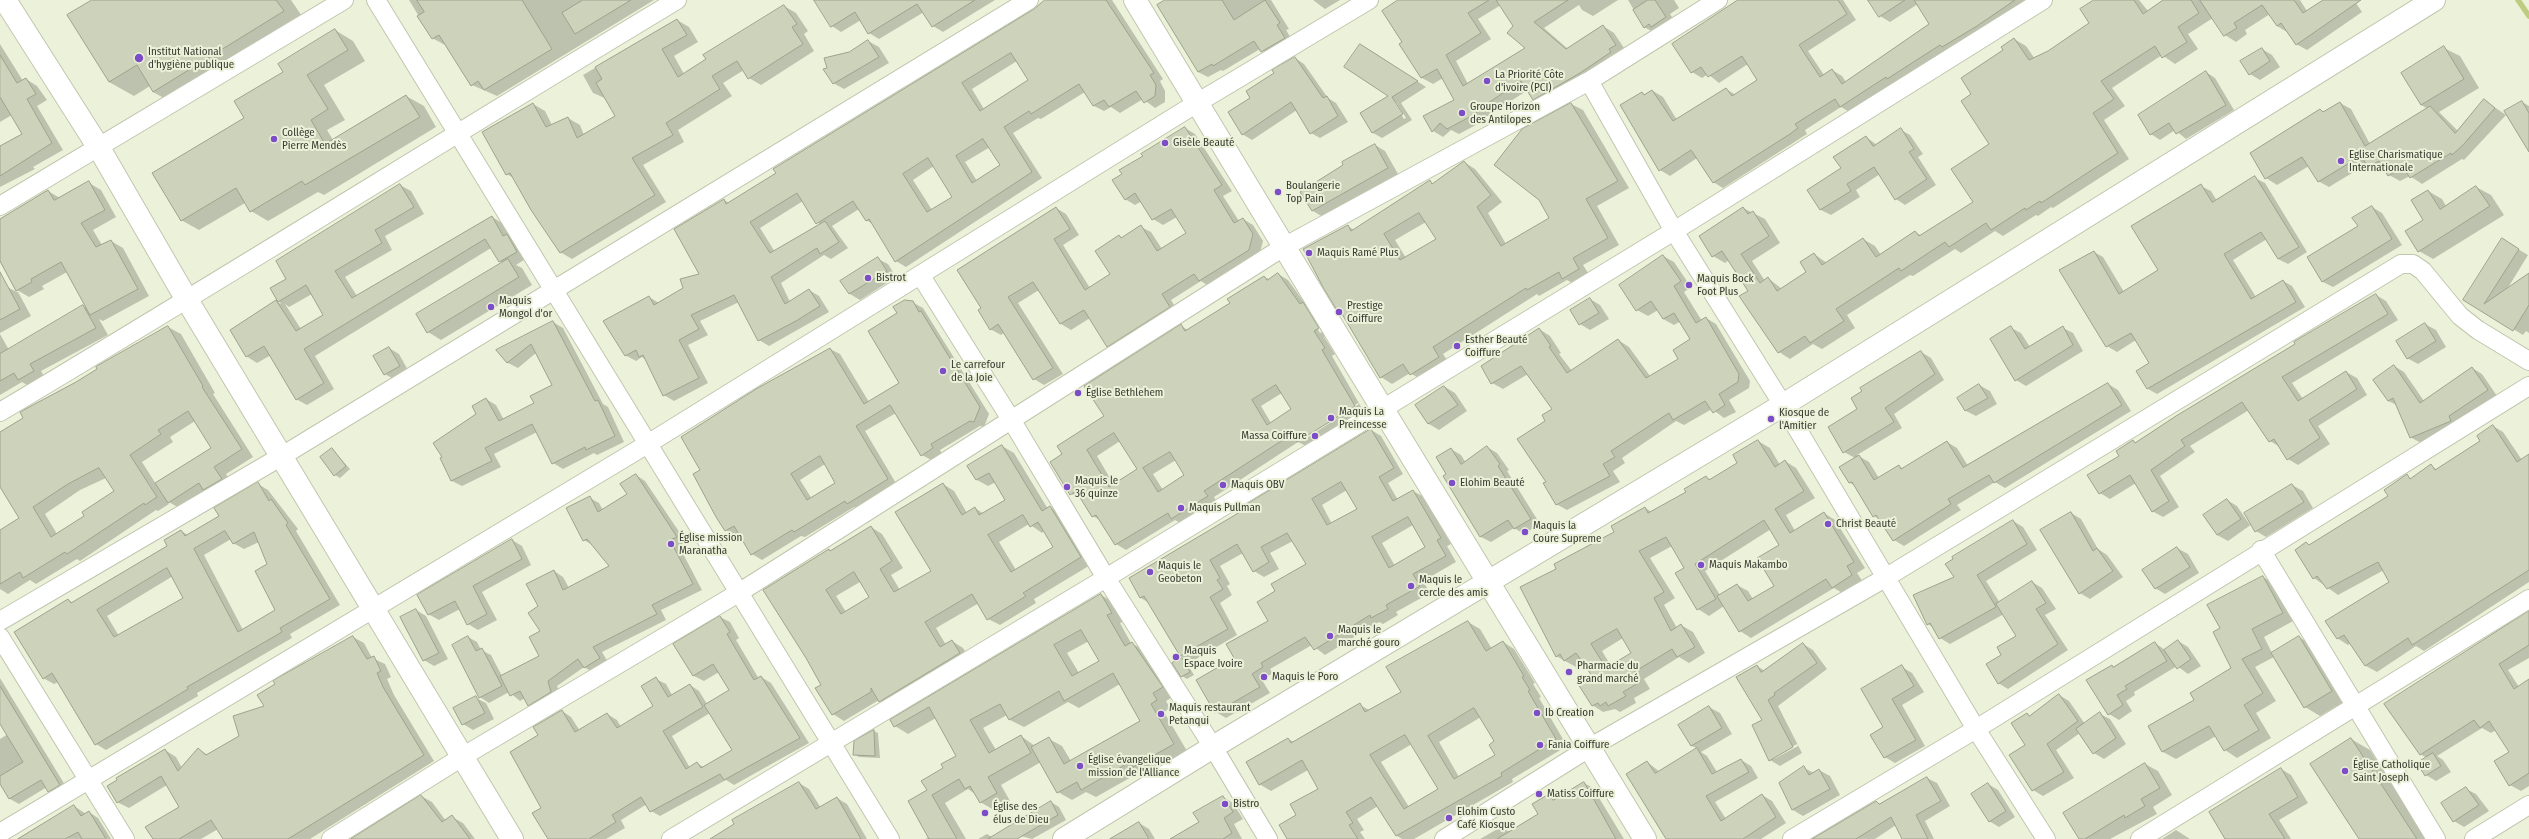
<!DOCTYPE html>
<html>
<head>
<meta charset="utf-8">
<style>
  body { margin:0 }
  canvas { display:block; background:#ecf2d9 }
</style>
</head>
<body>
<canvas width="2529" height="839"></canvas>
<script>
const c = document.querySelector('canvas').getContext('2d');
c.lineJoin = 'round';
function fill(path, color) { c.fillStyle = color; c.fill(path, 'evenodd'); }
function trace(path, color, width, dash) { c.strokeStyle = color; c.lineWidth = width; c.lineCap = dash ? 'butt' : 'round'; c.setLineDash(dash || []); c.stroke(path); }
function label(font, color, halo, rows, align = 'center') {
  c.font = font + ' "Fira Sans Condensed",sans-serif'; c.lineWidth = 4; c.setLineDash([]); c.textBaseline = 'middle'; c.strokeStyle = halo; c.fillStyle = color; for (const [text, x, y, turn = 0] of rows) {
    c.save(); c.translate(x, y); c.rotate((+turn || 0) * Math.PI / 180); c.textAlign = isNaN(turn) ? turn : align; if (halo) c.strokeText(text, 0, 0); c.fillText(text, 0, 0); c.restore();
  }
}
const shadow = new Path2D(`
  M 94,0 L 291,0 L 308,25 L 178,106 L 153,92 L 150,86 L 134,96 L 109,82 Z
  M 409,0 L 654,0 L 497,96 L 472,85 L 445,45 L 432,38 Z
  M 815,0 L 995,0 L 943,32 L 933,26 L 924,12 L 879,39 L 869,33 L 861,20 L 841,32 L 832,26 Z
  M 1059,0 L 1112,0 L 1163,79 L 1160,81 L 1165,91 L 1165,102 L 1155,108 L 1143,99 L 1120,113 L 1111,107 L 1104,111 L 1094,106 L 1085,92 L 1041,119 L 1038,118 L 1013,133 L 1042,178 L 906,267 L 896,261 L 873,224 L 866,220 L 859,209 L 832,226 L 848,248 L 831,259 L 824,255 L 781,283 L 790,302 L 809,290 L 819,296 L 829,312 L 769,346 L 759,340 L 739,302 L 700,321 L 708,335 L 688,345 L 708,383 L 674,401 L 664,395 L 646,360 L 642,357 L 636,361 L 625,355 L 649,297 L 659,303 L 684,289 L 701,275 L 724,200 L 729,203 ZM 1017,61 L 1030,81 L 984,109 L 972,89 ZM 990,147 L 1002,165 L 977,181 L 965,162 ZM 934,166 L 953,197 L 932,210 L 913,180 ZM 803,201 L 820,225 L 775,252 L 760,228 Z
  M 1167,0 L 1271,0 L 1289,29 L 1286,30 L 1294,43 L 1271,57 L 1260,49 L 1223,71 L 1221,70 L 1208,77 L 1198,72 Z
  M 1313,0 L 1340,0 L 1325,9 Z
  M 1400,0 L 1618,0 L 1593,16 L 1582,10 L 1579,5 L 1544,28 L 1568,49 L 1603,26 L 1614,33 L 1626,51 L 1544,105 L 1534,99 L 1528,90 L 1486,117 L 1487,119 L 1459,134 L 1451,130 L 1443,137 L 1433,131 L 1455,100 L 1443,78 L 1433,84 L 1422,78 L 1400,44 L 1403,42 ZM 1501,5 L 1527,48 L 1468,84 L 1456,61 L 1491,39 L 1478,19 Z
  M 1628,0 L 1674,0 L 1679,8 L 1670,14 L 1676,23 L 1655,33 L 1644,27 Z
  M 1742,0 L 1843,0 L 1856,20 L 1808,51 L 1824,75 L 1832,70 L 1842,76 L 1846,82 L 1931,24 L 1918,4 L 1890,22 L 1880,16 L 1873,0 L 2034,0 L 1851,113 L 1841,107 L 1805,130 L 1807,134 L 1723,188 L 1713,182 L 1697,158 L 1670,176 L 1660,170 L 1642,93 L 1646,95 L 1653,91 L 1663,97 L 1677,120 L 1726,89 L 1736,95 L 1758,80 L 1748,64 L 1719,83 L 1708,74 L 1702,78 L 1692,72 Z
  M 2096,0 L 2139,0 L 2148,11 L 2165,0 L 2300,0 L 2307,11 L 2325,0 L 2354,0 L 2362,12 L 2307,50 L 2296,44 L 2287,32 L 2277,26 L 2270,14 L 2245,30 L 2247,34 L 2236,42 L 2225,35 L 2213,18 L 2188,34 L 2198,49 L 2175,64 L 2162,55 L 2112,88 L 2125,106 L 2104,120 L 2129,159 L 2053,208 L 2051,207 L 2038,216 L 2036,215 L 2003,236 L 1995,231 L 1961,253 L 1955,249 L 1913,276 L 1910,275 L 1847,315 L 1855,328 L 1822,349 L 1813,344 L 1790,359 L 1779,352 L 1749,291 L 1729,260 L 1725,263 L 1713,256 L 1743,208 L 1765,219 L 1780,243 L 1752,261 L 1765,281 L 1768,278 L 1782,289 L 1808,272 L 1814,254 L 1827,263 L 1863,239 L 1875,246 L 1881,255 L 1915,232 L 1922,236 L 1974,202 L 1991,145 L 1973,94 L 2005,50 L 2014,39 L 2026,46 L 2035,59 L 2048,52 L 2091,23 Z
  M 784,6 L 796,13 L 808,31 L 804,34 L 814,51 L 761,85 L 749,78 L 744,70 L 723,83 L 732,96 L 678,130 L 684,142 L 643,165 L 666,202 L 572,259 L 560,252 L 515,179 L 507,174 L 533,104 L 545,111 L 552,125 L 568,118 L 580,125 L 584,135 L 616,117 L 607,99 L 593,93 L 583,75 L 677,20 L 689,27 L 698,42 L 674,56 L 684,74 Z
  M 335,30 L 353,41 L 365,61 L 324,85 L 345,120 L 327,130 L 333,140 L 406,96 L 424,106 L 436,127 L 324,195 L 318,192 L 268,221 L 251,211 L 245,203 L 199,230 L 181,220 L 246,119 L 284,72 Z
  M 868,41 L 879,47 L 889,63 L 844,89 L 833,83 L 850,53 Z
  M 0,44 L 23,81 L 26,79 L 37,86 L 47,100 L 37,106 L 63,150 L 33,167 L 35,169 L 0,187 L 0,147 L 23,134 L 12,115 L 0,122 Z
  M 2444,48 L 2460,56 L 2479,88 L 2439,112 L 2458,131 L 2484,100 L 2506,115 L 2464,160 L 2462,159 L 2422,184 L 2410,176 L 2400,181 L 2389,175 L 2386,169 L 2380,173 L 2367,164 L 2329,187 L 2318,181 L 2309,166 L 2277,185 L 2266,178 L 2320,110 L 2325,112 L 2340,103 L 2351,109 L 2370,144 L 2428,109 L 2421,105 Z
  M 2262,49 L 2272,55 L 2280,67 L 2260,80 L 2250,74 Z
  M 1370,50 L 1426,87 L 1401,103 L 1412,120 L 1382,138 L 1373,133 L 1390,96 ZM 1394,102 L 1396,102 L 1406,118 L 1404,119 Z
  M 1295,58 L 1304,64 L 1328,98 L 1336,103 L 1348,122 L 1320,138 L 1311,133 L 1297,110 L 1252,140 L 1242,134 L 1252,99 L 1275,73 Z
  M 2206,72 L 2215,78 L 2234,110 L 2186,139 L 2175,130 L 2160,140 L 2151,134 L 2139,116 Z
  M 2522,102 L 2529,106 L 2529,141 Z
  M 1571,104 L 1583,110 L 1629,188 L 1597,206 L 1619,245 L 1583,265 L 1590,276 L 1574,284 L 1567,280 L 1539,296 L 1537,294 L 1443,354 L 1449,363 L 1422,380 L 1410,373 L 1392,384 L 1381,377 L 1345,317 L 1341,314 L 1348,226 L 1354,230 L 1430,182 L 1434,184 L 1464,162 L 1475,169 L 1502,202 L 1488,213 L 1506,244 L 1551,219 ZM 1426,222 L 1437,239 L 1406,258 L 1395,240 Z
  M 1185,128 L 1195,134 L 1232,191 L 1223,196 L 1239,221 L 1243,219 L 1253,225 L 1263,241 L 1259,256 L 1210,287 L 1201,281 L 1171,300 L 1179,313 L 1118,352 L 1108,346 L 1090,318 L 1071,330 L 1061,324 L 1039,290 L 1018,303 L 1063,374 L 1044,385 L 1034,379 L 1005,332 L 1001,335 L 990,329 L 983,308 L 1056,208 L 1066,214 L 1079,235 L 1063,245 L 1090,288 L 1111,275 L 1119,236 L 1123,238 L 1141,227 L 1151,232 L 1162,249 L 1187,233 L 1177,217 L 1163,225 L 1153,219 L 1142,201 L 1135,205 L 1125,199 L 1123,174 L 1144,156 Z
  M 1901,130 L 1910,135 L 1923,154 L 1918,157 L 1936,185 L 1905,205 L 1896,199 L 1880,174 L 1856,190 L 1860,197 L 1831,215 L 1821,210 L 1809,190 L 1842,169 L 1866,137 L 1877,145 Z
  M 1375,145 L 1385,151 L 1398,174 L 1323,217 L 1313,211 L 1301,192 Z
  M 2255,178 L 2265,183 L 2307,252 L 2288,264 L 2278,259 L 2267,239 L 2233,260 L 2256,297 L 2283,281 L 2292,286 L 2305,307 L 2157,394 L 2148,389 L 2138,371 L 2150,364 L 2136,340 L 2117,352 L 2107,346 L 2061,270 L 2094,252 L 2103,257 L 2124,292 L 2159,271 L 2201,186 L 2211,191 L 2217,201 Z
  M 89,183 L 101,190 L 116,217 L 93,230 L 102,245 L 111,241 L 123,248 L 149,296 L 103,321 L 99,319 L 108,335 L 41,371 L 45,378 L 30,387 L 22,382 L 0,395 L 0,334 L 9,350 L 83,306 L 87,308 L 67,272 L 42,286 L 44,289 L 29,297 L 17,290 L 31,316 L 0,333 L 0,291 L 7,287 L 19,293 L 0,262 L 0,220 L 48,191 L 60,198 Z
  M 400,185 L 411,191 L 424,214 L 385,236 L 392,250 L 345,277 L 357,296 L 492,217 L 502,223 L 511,238 L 518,242 L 527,258 L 516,265 L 522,268 L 532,285 L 441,340 L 428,332 L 503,264 L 491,248 L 315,356 L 334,389 L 307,405 L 296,399 L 271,355 L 257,363 L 246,356 L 276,301 L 281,304 L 271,288 L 288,279 ZM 312,294 L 324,315 L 301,329 L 285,304 L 289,307 Z
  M 2476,187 L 2491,195 L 2504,215 L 2433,259 L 2419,251 L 2428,191 L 2442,199 L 2446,206 Z
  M 2372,207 L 2382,213 L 2402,245 L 2333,287 L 2323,282 L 2308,257 L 2359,227 Z
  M 2511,245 L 2528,255 L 2506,291 L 2529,274 L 2529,333 L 2526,331 L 2523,335 L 2464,299 Z
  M 1663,256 L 1674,262 L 1691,287 L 1684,292 L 1702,321 L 1706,318 L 1716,324 L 1750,381 L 1749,388 L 1729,400 L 1736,412 L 1724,418 L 1712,409 L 1684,425 L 1676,421 L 1622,458 L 1625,463 L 1613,471 L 1620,482 L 1567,510 L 1556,504 L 1547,482 L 1546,421 L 1553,409 L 1528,374 L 1503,389 L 1492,383 L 1539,329 L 1550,336 L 1561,353 L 1559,354 L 1572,371 L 1618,340 L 1629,347 L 1650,376 L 1680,359 L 1691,339 L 1681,321 L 1674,325 L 1663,319 L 1658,310 L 1648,316 L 1637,310 Z
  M 878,259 L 888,264 L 896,277 L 860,300 L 850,294 L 842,281 Z
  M 1278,274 L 1288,280 L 1306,305 L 1313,309 L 1328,334 L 1324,337 L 1335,354 L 1332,356 L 1364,412 L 1308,447 L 1298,442 L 1214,497 L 1217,502 L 1182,524 L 1175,520 L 1126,550 L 1116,544 L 1101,521 L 1093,516 L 1082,499 L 1071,494 L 1064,455 L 1105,417 L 1181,326 L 1188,330 L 1231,303 L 1264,277 L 1269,279 ZM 1304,306 L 1307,306 L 1322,332 L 1320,333 ZM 1282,393 L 1292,409 L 1271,423 L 1261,406 ZM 1358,403 L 1359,404 L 1302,441 L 1298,441 ZM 1120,441 L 1138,470 L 1114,485 L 1097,456 ZM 1176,460 L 1186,476 L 1163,490 L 1153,474 Z
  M 2376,295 L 2386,301 L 2398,320 L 2292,383 L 2303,399 L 2346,372 L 2357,378 L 2367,395 L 2318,426 L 2330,444 L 2298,465 L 2288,459 L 2280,447 L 2270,441 L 2249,410 L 2190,446 L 2195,452 L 2160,476 L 2179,507 L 2163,517 L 2152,511 L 2136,483 L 2110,499 L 2100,493 L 2120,456 L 2133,441 L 2136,443 Z
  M 1590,299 L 1600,305 L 1609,319 L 1590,330 L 1580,324 Z
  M 912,302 L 923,308 L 989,414 L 984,427 L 980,426 L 940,450 L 942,454 L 931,460 L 922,455 L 896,413 L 865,431 L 897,485 L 858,509 L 854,507 L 805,537 L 801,536 L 762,560 L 752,554 L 739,534 L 736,536 L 726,530 L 701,470 L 830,349 L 840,354 L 869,402 L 901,383 L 898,314 ZM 825,464 L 836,484 L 812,499 L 800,480 Z
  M 553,322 L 563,328 L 603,404 L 608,407 L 624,442 L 597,455 L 594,453 L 563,469 L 553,463 L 537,432 L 494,454 L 501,467 L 462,486 L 452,481 L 441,459 L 477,414 L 486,399 L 496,405 L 504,420 L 535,404 L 553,385 L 536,353 L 518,368 L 508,363 L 497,350 Z
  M 2425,324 L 2436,330 L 2446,347 L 2418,364 L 2407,358 Z
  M 168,327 L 181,334 L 215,393 L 213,394 L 253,457 L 226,474 L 234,486 L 181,509 L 167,501 L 169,504 L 158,511 L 156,510 L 80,561 L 77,559 L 36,584 L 30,580 L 8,594 L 0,589 L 0,531 L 21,519 L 0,485 L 0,434 L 76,383 ZM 195,421 L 213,448 L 156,484 L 142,462 L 173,442 L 170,437 ZM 106,478 L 115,492 L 86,516 L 57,534 L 45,514 L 80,490 Z
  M 2011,328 L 2021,333 L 2030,347 L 2063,328 L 2073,333 L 2083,351 L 2026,386 L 2016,380 Z
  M 389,348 L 399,354 L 409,372 L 395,380 L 385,374 Z
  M 1921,352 L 1931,358 L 1944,380 L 1894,414 L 1902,428 L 1857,455 L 1869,462 L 1879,478 L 1899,466 L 1903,469 L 1947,442 L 1957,448 L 1968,466 L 2108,384 L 2118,390 L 2131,411 L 2005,488 L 1995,482 L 1957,505 L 1961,510 L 1904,546 L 1894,540 L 1881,520 L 1874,516 L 1856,486 L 1850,483 L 1841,467 L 1855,458 L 1844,452 L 1859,410 Z
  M 2394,366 L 2404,372 L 2424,401 L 2472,368 L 2482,374 L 2497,396 L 2421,443 L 2410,437 L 2397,405 L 2388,401 Z
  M 1979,385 L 1990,391 L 1997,404 L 1976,416 L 1966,411 Z
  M 1445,387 L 1455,393 L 1467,411 L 1439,430 L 1429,424 L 1417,406 Z
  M 2493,426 L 2503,432 L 2522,460 L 2529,455 L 2529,582 L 2424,651 L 2416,646 L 2377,672 L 2366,666 L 2351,643 L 2348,645 L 2337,638 L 2391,583 L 2384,570 L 2338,595 L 2314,578 L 2306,543 L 2310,545 L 2390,496 L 2407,476 L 2412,479 L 2431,466 L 2438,470 L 2482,441 Z
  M 1371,430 L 1381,436 L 1403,474 L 1388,483 L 1398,500 L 1413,491 L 1424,497 L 1451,544 L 1447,546 L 1456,562 L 1423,581 L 1430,593 L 1396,612 L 1398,615 L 1383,624 L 1379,622 L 1325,655 L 1312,645 L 1270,669 L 1273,673 L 1262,680 L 1270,693 L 1226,718 L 1216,712 L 1236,659 L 1269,621 L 1277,592 L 1307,564 L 1293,541 L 1270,553 L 1279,569 L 1264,577 L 1254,571 L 1243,553 L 1220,566 L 1230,584 L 1227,586 L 1232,595 L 1220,603 L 1237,635 L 1191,662 L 1180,656 L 1149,603 L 1141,598 L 1130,579 L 1236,516 ZM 1347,490 L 1358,509 L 1332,524 L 1322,505 ZM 1413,525 L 1426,548 L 1395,566 L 1382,543 Z
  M 1758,441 L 1770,448 L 1780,465 L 1785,461 L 1796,468 L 1815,498 L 1786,515 L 1795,531 L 1824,513 L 1835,520 L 1865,568 L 1857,573 L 1863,582 L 1844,594 L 1834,588 L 1751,638 L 1740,631 L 1724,606 L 1709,616 L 1698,609 L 1686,568 L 1672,546 L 1650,558 L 1675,598 L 1664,605 L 1677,628 L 1681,625 L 1693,632 L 1705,653 L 1689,663 L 1679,657 L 1644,679 L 1650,689 L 1634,698 L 1636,703 L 1620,712 L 1615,709 L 1603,712 L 1592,705 L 1593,677 L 1583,662 L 1576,667 L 1556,656 L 1558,570 L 1615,533 L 1645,508 L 1652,512 L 1687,492 L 1706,477 L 1711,480 L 1739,463 ZM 1771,529 L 1780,545 L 1775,586 L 1753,599 L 1748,591 L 1737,585 L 1720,595 L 1705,571 ZM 1623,638 L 1632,653 L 1611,666 L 1602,651 Z
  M 1002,446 L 1014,453 L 1048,509 L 1050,507 L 1062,514 L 1092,564 L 1034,599 L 1036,603 L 1000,625 L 988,619 L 979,603 L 936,628 L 946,645 L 952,641 L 963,648 L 971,660 L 891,708 L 879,700 L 844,721 L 833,714 L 822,685 L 807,658 L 829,550 L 831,551 L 871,527 L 882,534 L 903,568 L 891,575 L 900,590 L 932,571 L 943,484 L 954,491 L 967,513 L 975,508 L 984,514 L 1006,500 L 996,482 L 988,486 L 977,480 L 968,466 ZM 1029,524 L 1042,533 L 1044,531 L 1054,547 L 1016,570 L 999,542 ZM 860,582 L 870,598 L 846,612 L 836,596 Z
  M 1487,447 L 1497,453 L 1509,470 L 1507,471 L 1540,524 L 1524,534 L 1514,528 L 1491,542 L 1481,537 L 1444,476 L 1448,474 L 1451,449 L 1461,455 L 1466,463 Z
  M 332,449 L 350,469 L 340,478 L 335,475 Z
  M 636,475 L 645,481 L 686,542 L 679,546 L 702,590 L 661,610 L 666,620 L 602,652 L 609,664 L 594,673 L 584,667 L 557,686 L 560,693 L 538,710 L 529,705 L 525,698 L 520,701 L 509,692 L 489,703 L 480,697 L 468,637 L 477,642 L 481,650 L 491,655 L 502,676 L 540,656 L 542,631 L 539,607 L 554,571 L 563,577 L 569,588 L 611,566 L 594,546 L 584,540 L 590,498 L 599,503 L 603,510 L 628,495 Z
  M 258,484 L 268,490 L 298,529 L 296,531 L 340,605 L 290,634 L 292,638 L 197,693 L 198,696 L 106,750 L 96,744 L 58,682 L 54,684 L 43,678 L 68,600 L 73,603 L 168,546 L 181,531 L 188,535 L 220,516 ZM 231,539 L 233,543 L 244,549 L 259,542 L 269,564 L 276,611 L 243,630 L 204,555 ZM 173,576 L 185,598 L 119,636 L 107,616 Z
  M 2292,485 L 2303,491 L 2313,508 L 2266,537 L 2256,531 L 2252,524 L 2228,541 L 2217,535 L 2227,500 L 2237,506 L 2250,525 Z
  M 2071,513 L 2081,519 L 2098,549 L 2107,555 L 2123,577 L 2090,599 L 2080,593 Z
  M 2013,521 L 2023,527 L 2037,550 L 1986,581 L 2000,603 L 2032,582 L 2042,588 L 2056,609 L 2045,615 L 2068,650 L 2008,689 L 1998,683 L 2003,655 L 2018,636 L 2004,614 L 1950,644 L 1940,638 L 1934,628 L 1928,624 L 1956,578 Z
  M 512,540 L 522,546 L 531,565 L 482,592 L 497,620 L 478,630 L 468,624 L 460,609 L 439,620 L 428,614 Z
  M 2177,548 L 2188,554 L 2199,573 L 2165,594 L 2155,588 Z
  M 2263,577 L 2276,585 L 2295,620 L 2264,637 L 2272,653 L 2299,637 L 2314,646 L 2347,700 L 2320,716 L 2305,707 L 2274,657 L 2255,667 L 2276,701 L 2256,713 L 2271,738 L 2237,758 L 2225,750 L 2216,736 L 2176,759 L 2163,752 L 2149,727 L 2195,700 L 2233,669 L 2222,628 Z
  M 1101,595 L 1115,603 L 1125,621 L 1120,623 L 1131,643 L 1146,651 L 1176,695 L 1166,701 L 1170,708 L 1164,712 L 1187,751 L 1147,774 L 1142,771 L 1096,797 L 1086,792 L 1072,800 L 1058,792 L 1041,762 L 1001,785 L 1010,801 L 994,810 L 980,802 L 975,794 L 968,789 L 945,803 L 966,839 L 925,839 L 929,837 L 928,791 L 944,769 L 958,756 L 936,718 L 908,734 L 895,726 ZM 1089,641 L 1100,661 L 1079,673 L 1067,653 ZM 1120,684 L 1141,721 L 1071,761 L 1062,746 L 1049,739 L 1035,746 L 1021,736 L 996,750 L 983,728 L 1007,715 L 1010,720 L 1024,727 L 1068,702 L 1079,708 Z
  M 416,610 L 426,616 L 448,659 L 434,666 L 424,660 Z
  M 2529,614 L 2529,658 L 2508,670 L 2519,687 L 2529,680 L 2529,786 L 2521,791 L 2510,785 L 2510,752 L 2496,730 L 2491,733 L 2482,728 L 2437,756 L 2443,760 L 2451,772 L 2436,781 L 2426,775 L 2427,758 L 2420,754 Z
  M 720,617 L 730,622 L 739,638 L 736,640 L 759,679 L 761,677 L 771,683 L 809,743 L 734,785 L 726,780 L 660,816 L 651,811 L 647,804 L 621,820 L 625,828 L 606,839 L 550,839 L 543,808 L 539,736 L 562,711 L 571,717 L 580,731 L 607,714 L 617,720 L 621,727 L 654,707 L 656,679 L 666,684 L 672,695 L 690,685 L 699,691 L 707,704 L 731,691 L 719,672 L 704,681 L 694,676 L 675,644 ZM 710,713 L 733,750 L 705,768 L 697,763 L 690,768 L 672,736 Z
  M 1468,622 L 1480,629 L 1492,649 L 1503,642 L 1514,649 L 1535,683 L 1533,684 L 1541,697 L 1539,698 L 1567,746 L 1512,779 L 1513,782 L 1414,839 L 1402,839 L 1397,836 L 1378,806 L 1357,819 L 1364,830 L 1360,832 L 1365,839 L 1288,839 L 1298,815 L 1319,789 L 1308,770 L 1271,791 L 1259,784 L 1288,739 L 1294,742 L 1360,705 L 1371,711 L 1402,693 ZM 1481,717 L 1496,742 L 1496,755 L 1459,777 L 1439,742 ZM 1412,744 L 1439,789 L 1409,807 L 1381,762 Z
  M 353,637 L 364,643 L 372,658 L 385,664 L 391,677 L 387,679 L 394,695 L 434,761 L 310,839 L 224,839 L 218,829 L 201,839 L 154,839 L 181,807 L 167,785 L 129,808 L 117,802 L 165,750 L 176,757 L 182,768 L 198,749 L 208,755 L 240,736 L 265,707 Z
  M 2178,641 L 2188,647 L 2201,666 L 2188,674 L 2177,666 L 2134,692 L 2135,695 L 2126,701 L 2132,711 L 2119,720 L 2109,714 L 2114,668 L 2155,643 L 2165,650 Z
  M 1803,644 L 1813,650 L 1827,669 L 1778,706 L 1802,753 L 1780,766 L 1770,760 L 1757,666 L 1765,671 ZM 1797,744 L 1798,746 L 1774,759 L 1774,757 Z
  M 1182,659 L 1186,662 L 1194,675 L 1187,679 L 1182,676 Z
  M 1902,667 L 1912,673 L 1924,692 L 1902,705 L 1925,746 L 1895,763 L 1885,757 L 1884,727 L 1862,690 Z
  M 0,678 L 68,790 L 59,796 L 47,787 L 19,804 L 10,799 L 0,782 L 0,739 L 8,734 L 0,722 Z
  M 2059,695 L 2069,701 L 2085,724 L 2100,714 L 2110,719 L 2126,744 L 2104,759 L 2094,753 L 2080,733 L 2056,750 L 2074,778 L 2043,796 L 2033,790 L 2026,745 L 2027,714 L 2031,716 Z
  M 476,698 L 486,703 L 494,719 L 473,730 L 463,724 Z
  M 1709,707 L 1720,713 L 1732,734 L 1701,752 L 1707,756 L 1717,772 L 1741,760 L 1751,766 L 1758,778 L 1715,802 L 1726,819 L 1762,795 L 1772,801 L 1786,823 L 1761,839 L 1667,839 L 1647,762 L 1660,772 L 1698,749 L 1692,746 L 1679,725 Z
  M 874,731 L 878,733 L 880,758 L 859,757 L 854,754 Z
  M 2351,739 L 2370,750 L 2427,839 L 2360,839 Z
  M 2145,764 L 2158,771 L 2172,795 L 2153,807 L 2157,814 L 2110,839 L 2080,839 Z
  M 1804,768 L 1814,773 L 1819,770 L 1830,776 L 1840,795 L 1803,816 L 1793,810 L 1780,783 Z
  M 2281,769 L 2291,775 L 2308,803 L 2279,820 L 2291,839 L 2230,839 Z
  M 1927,778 L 1937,783 L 1950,806 L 1925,821 L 1934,839 L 1903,839 L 1896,825 L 1875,839 L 1816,839 L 1876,802 L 1881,804 Z
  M 799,783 L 809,789 L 821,808 L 837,798 L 847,804 L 867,839 L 711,839 Z
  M 1584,783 L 1593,788 L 1624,839 L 1480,839 L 1501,827 L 1510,832 L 1539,815 L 1549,795 L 1556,799 Z
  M 1988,784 L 1998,790 L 2015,817 L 1999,827 L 1989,821 Z
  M 2466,789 L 2476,794 L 2489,811 L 2464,827 L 2454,821 Z
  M 421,796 L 432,802 L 446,821 L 452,817 L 463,823 L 475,839 L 353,839 Z
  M 1223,797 L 1233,803 L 1243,819 L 1234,824 L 1242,839 L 1172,839 L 1200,822 Z
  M 1051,802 L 1059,807 L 1066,820 L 1032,839 L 1021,836 Z
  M 74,806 L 86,814 L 89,812 L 98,818 L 111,839 L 17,839 Z
  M 1139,823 L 1149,829 L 1155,839 L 1113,839 Z
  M 2176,830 L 2190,839 L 2191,839 L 2162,839 Z
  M 987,834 L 995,839 L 978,839 Z`);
const stream = new Path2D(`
  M 2518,0 L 2529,16`);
const building = new Path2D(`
  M 92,0 L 276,0 L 284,11 L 153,92 L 137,65 L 109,82 L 67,15 Z
  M 417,0 L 522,0 L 552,49 L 484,90 L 478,81 L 471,86 L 439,35 L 432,39 L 417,16 L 424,12 Z
  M 583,0 L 631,0 L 575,34 L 562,13 Z
  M 814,0 L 975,0 L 932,27 L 917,4 L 868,34 L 855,12 L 831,27 Z
  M 1045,0 L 1106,0 L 1154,73 L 1150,75 L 1156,85 L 1155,96 L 1144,103 L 1136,91 L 1109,107 L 1104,100 L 1093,106 L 1079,84 L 1031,114 L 1029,111 L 1004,127 L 1032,172 L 895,262 L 869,219 L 866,221 L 853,201 L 816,224 L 797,193 L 750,222 L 770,253 L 825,221 L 839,242 L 820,254 L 817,248 L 771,277 L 785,304 L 809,289 L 820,306 L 796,321 L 758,341 L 734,295 L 691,315 L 699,329 L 679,340 L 699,378 L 663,396 L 643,355 L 639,357 L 636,350 L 625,356 L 603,321 L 649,296 L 654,305 L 683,288 L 680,279 L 699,274 L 674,229 L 724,199 L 726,204 L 776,173 L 773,169 L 1034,9 ZM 1011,53 L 1028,80 L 980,111 L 962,83 ZM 983,139 L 1000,165 L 972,183 L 956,156 ZM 928,158 L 952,197 L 927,212 L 903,174 Z
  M 1165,0 L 1222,0 L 1234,20 L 1265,0 L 1280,23 L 1277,25 L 1285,38 L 1261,52 L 1254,41 L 1213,66 L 1212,64 L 1198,72 L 1157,5 Z
  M 1398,0 L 1489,0 L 1468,13 L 1481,33 L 1446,55 L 1463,86 L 1525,48 L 1507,33 L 1513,26 L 1496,0 L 1568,0 L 1534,22 L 1566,49 L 1603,25 L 1616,45 L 1609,49 L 1611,52 L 1580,73 L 1533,100 L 1521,81 L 1476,111 L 1477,113 L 1447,129 L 1440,123 L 1432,132 L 1423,116 L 1454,100 L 1437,69 L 1421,78 L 1399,44 L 1402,42 L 1382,11 Z
  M 1648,0 L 1655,0 L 1666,17 L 1651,27 L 1649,24 L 1644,28 L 1633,10 Z
  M 1738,0 L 1838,0 L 1847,14 L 1799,45 L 1820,77 L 1832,69 L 1842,84 L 1929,24 L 1914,0 L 2015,0 L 1977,26 L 1942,47 L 1940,45 L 1887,79 L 1886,77 L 1840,107 L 1835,99 L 1795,124 L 1798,128 L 1790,134 L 1713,183 L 1691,150 L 1659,171 L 1620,105 L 1642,92 L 1644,95 L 1652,90 L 1673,121 L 1726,88 L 1732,96 L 1757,80 L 1742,56 L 1708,77 L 1701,67 L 1691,73 L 1672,44 Z
  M 1868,0 L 1905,0 L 1879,17 Z
  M 2094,0 L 2134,0 L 2143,14 L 2163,0 L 2191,0 L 2199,13 L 2178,27 L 2187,42 L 2162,58 L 2155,46 L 2101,81 L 2114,99 L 2093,113 L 2118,153 L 2041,203 L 2040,201 L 2026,210 L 2025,208 L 1991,230 L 1986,223 L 1949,247 L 1945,242 L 1901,271 L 1899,268 L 1836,309 L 1844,321 L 1810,343 L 1805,336 L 1778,353 L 1739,296 L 1748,291 L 1722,251 L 1712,257 L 1699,236 L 1743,207 L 1748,214 L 1753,211 L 1769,236 L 1741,254 L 1760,283 L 1768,277 L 1777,291 L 1806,272 L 1800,262 L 1814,253 L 1822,265 L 1863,238 L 1876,257 L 1915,231 L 1919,236 L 1973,202 L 1951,169 L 1989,144 L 1961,101 L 1971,94 L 1961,78 L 2003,50 L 2001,47 L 2014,38 L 2029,60 L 2048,51 L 2089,23 L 2080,9 Z
  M 2200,0 L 2294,0 L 2303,13 L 2323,0 L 2361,0 L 2296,45 L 2281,23 L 2277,26 L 2262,5 L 2234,23 L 2237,28 L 2224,36 Z
  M 784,5 L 797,24 L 792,27 L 803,44 L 748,79 L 737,61 L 712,76 L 720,89 L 666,123 L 673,135 L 632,158 L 655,195 L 560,253 L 531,210 L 510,173 L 506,175 L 482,132 L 533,103 L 546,127 L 568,117 L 577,138 L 615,116 L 596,83 L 602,79 L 595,67 L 677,19 L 687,35 L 662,49 L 678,77 L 706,59 L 703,55 Z
  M 335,29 L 348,50 L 307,75 L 328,109 L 311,120 L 325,144 L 406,95 L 420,117 L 305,185 L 302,181 L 250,212 L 236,188 L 181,221 L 152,173 L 244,118 L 234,101 L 283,72 L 278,64 Z
  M 868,40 L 879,57 L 833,84 L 823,69 L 827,68 L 824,58 L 849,52 Z
  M 1360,44 L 1418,81 L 1392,97 L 1403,114 L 1372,133 L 1360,113 L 1388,96 L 1344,67 Z
  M 2444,46 L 2464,79 L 2421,105 L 2401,73 Z
  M 2262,48 L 2270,61 L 2249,75 L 2240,61 Z
  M 0,55 L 17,83 L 26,78 L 36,94 L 27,99 L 52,143 L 0,176 L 0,146 L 22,134 L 0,97 Z
  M 1295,57 L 1323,98 L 1327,96 L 1338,116 L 1310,134 L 1291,102 L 1242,135 L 1228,112 L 1250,98 L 1246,91 L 1274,73 L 1272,70 Z
  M 2206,71 L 2226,105 L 2176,134 L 2169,123 L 2150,135 L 2138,115 Z
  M 2484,99 L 2495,108 L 2463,145 L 2452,155 L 2451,153 L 2410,178 L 2403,167 L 2388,176 L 2379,161 L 2368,167 L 2361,156 L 2318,182 L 2302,157 L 2265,179 L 2250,153 L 2320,109 L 2323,112 L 2340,102 L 2365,146 L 2430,106 L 2455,133 Z
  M 2522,101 L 2529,113 L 2529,152 L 2504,111 Z
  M 1571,103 L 1618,181 L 1586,199 L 1608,238 L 1573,258 L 1579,269 L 1562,279 L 1559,272 L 1527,290 L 1526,288 L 1433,347 L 1439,357 L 1410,375 L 1403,364 L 1380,378 L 1342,314 L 1340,315 L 1324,289 L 1303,249 L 1348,225 L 1351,231 L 1430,180 L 1432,184 L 1464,161 L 1491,195 L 1477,207 L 1501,246 L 1549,218 L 1539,200 L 1494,165 L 1522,129 ZM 1419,213 L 1436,239 L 1400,260 L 1384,234 Z
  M 1185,127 L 1222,185 L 1214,190 L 1234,223 L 1243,218 L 1253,234 L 1249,250 L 1199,281 L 1194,274 L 1162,294 L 1170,307 L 1107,347 L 1084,310 L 1060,324 L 1033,282 L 1008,297 L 1053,368 L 1033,380 L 998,324 L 990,330 L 978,310 L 981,308 L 957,270 L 1056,207 L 1070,229 L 1054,239 L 1085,290 L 1110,274 L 1095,251 L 1119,235 L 1121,238 L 1141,225 L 1157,251 L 1186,233 L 1171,209 L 1152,220 L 1135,193 L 1125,200 L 1112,180 L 1122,174 L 1119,170 L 1143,156 L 1141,154 Z
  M 1901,128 L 1914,149 L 1909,152 L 1927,179 L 1895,200 L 1874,167 L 1847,184 L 1851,191 L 1820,210 L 1807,190 L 1841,168 L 1833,157 L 1866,136 L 1873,146 Z
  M 1375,144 L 1388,168 L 1312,211 L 1300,192 L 1343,165 L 1342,162 Z
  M 2255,176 L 2299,247 L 2278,259 L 2261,232 L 2224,254 L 2251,299 L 2283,280 L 2296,302 L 2147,389 L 2136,371 L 2149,363 L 2131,333 L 2106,347 L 2059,270 L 2094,251 L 2119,294 L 2158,270 L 2131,226 L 2201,184 L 2212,202 Z
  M 89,181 L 105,210 L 81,223 L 96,247 L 111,240 L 138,289 L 90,315 L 61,262 L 31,279 L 32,282 L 16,291 L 0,261 L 0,219 L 48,190 L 54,200 Z
  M 400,184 L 414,207 L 375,230 L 382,243 L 335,271 L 352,298 L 492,216 L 503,236 L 507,234 L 517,252 L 499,262 L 485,239 L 304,349 L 324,383 L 296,400 L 264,346 L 246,357 L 230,330 L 276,300 L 296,331 L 323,315 L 306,285 L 278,302 L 270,288 L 286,279 L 276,261 Z
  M 2476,186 L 2490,206 L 2418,252 L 2405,231 L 2423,220 L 2411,200 L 2428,190 L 2440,209 Z
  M 2372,206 L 2392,239 L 2322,282 L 2307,257 L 2358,226 L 2352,218 Z
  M 2502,238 L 2519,249 L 2484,304 L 2529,273 L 2529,305 L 2513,331 L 2463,300 Z
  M 1663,255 L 1681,281 L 1674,286 L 1696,323 L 1706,317 L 1739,374 L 1738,382 L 1719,394 L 1725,405 L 1713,413 L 1705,401 L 1673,420 L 1669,413 L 1611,451 L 1615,457 L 1603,464 L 1610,476 L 1556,505 L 1543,483 L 1546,482 L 1517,439 L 1545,421 L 1542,415 L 1552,409 L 1521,366 L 1491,384 L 1481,366 L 1539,328 L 1551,346 L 1549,347 L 1567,373 L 1618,339 L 1646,378 L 1678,359 L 1673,350 L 1690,339 L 1674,313 L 1663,319 L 1651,301 L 1636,311 L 1619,285 Z
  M 878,257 L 887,271 L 849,294 L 840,281 Z
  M 508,259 L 519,277 L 427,333 L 416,314 Z
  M 0,272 L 20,309 L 0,320 Z
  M 1278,273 L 1300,304 L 1303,302 L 1319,328 L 1314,331 L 1325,348 L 1322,350 L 1355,406 L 1297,442 L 1292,434 L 1204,491 L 1208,496 L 1171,519 L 1168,513 L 1115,545 L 1096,515 L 1092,517 L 1076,491 L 1070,495 L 1050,462 L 1062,454 L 1057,446 L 1104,416 L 1084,386 L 1181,324 L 1185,331 L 1230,303 L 1227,299 L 1264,276 L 1267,280 ZM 1276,385 L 1291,409 L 1267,425 L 1252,400 ZM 1114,433 L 1137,469 L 1109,487 L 1087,450 ZM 1170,452 L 1184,475 L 1158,492 L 1143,468 Z
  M 2376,294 L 2388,314 L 2282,377 L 2298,401 L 2346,371 L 2357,389 L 2309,420 L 2320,438 L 2287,460 L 2274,439 L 2269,442 L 2242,402 L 2181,440 L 2185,446 L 2151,470 L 2169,501 L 2152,512 L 2130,475 L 2099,494 L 2087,475 L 2119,456 L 2116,451 L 2133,440 L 2135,443 L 2176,416 L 2295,344 L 2294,342 Z
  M 1590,298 L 1599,313 L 1579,325 L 1570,310 Z
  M 905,300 L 913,301 L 919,312 L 921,311 L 980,407 L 974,422 L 970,421 L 931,444 L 933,448 L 921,456 L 890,405 L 856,426 L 888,479 L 847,504 L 845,501 L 794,532 L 792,530 L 751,555 L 734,526 L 725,531 L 716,517 L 693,474 L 700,470 L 681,437 L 756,389 L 830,348 L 864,404 L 899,383 L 868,331 L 897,313 L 893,307 ZM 820,456 L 835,483 L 807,500 L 791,474 Z
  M 83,305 L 96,328 L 30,364 L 34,371 L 18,380 L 14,373 L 0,381 L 0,354 Z
  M 553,321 L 595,401 L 598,400 L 615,436 L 586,450 L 585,447 L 552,464 L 532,424 L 485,448 L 492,461 L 451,481 L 440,458 L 442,457 L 433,443 L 476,414 L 472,406 L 486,398 L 499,421 L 534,403 L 530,396 L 552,385 L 531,344 L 507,363 L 496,350 Z
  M 2425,323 L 2436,341 L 2407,359 L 2396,341 Z
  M 168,326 L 203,386 L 202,387 L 242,449 L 214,467 L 222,479 L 203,490 L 199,483 L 168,503 L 155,483 L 211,448 L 188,411 L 158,430 L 161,434 L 130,455 L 157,497 L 145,505 L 144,503 L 67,554 L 65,552 L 23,578 L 20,572 L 0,584 L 0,530 L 19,518 L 0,487 L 0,432 L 23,418 L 20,412 L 76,382 L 97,369 L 96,367 ZM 99,468 L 114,491 L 82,512 L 84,516 L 51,537 L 33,507 L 68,484 Z
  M 2011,326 L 2025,349 L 2063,326 L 2073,345 L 2015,381 L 1990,339 Z
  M 389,347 L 400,366 L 384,375 L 373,356 Z
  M 1921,351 L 1935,374 L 1885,408 L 1894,422 L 1843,453 L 1828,427 L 1857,409 L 1851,398 L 1862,391 L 1860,388 Z
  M 2394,365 L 2420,403 L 2472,367 L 2488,390 L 2449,416 L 2451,421 L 2410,438 L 2393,398 L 2388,401 L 2373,380 Z
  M 2108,383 L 2122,405 L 1994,483 L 1989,475 L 1948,499 L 1951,504 L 1893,541 L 1876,515 L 1873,517 L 1852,482 L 1849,483 L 1839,467 L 1859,455 L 1874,480 L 1899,465 L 1901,469 L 1947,441 L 1963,467 Z
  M 1979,384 L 1988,398 L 1965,411 L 1957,398 Z
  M 1444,386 L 1458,405 L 1428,424 L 1415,405 Z
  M 2493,425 L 2517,462 L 2529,454 L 2529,570 L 2412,645 L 2408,638 L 2365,666 L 2344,635 L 2337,639 L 2325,621 L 2389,582 L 2378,562 L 2327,589 L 2317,576 L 2313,579 L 2295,550 L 2306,542 L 2309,545 L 2388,496 L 2384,490 L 2407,474 L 2410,479 L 2431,464 L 2435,470 L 2480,441 L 2477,436 Z
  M 1371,429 L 1394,468 L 1379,477 L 1393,501 L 1413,490 L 1441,538 L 1437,540 L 1446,556 L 1413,574 L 1420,586 L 1386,605 L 1388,609 L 1371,618 L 1370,615 L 1314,650 L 1305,637 L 1261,663 L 1263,667 L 1252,674 L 1260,687 L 1215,713 L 1196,680 L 1234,658 L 1226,644 L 1268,621 L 1257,602 L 1275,591 L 1271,584 L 1306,564 L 1287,533 L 1261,547 L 1269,562 L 1253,572 L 1237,544 L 1210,560 L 1220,578 L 1217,580 L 1223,589 L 1210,597 L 1228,629 L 1180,656 L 1144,596 L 1140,598 L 1129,578 L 1235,515 L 1243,510 L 1241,508 ZM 1341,482 L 1357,509 L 1327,525 L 1312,499 ZM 1408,517 L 1425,547 L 1389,568 L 1372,537 Z
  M 1758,440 L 1775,467 L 1785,460 L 1804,491 L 1775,509 L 1790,533 L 1824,512 L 1854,562 L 1847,566 L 1852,575 L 1832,588 L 1826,579 L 1739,632 L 1717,596 L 1737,584 L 1748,601 L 1774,586 L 1757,558 L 1779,545 L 1764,520 L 1695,564 L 1716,599 L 1697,610 L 1675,573 L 1684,568 L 1666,537 L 1639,551 L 1664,592 L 1654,598 L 1671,631 L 1681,624 L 1695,647 L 1677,657 L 1672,649 L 1634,672 L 1640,682 L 1623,692 L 1626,696 L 1608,706 L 1606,702 L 1600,706 L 1598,703 L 1592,706 L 1578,684 L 1592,676 L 1576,653 L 1564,661 L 1560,654 L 1556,657 L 1520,587 L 1556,569 L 1554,564 L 1614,532 L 1611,526 L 1645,507 L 1648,513 L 1686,492 L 1684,489 L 1706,476 L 1709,480 L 1737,463 L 1733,455 ZM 1617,629 L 1631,653 L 1606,668 L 1591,644 Z
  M 1002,445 L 1042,511 L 1050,506 L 1081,557 L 1023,593 L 1026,596 L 987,620 L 972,594 L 925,622 L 940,647 L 952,640 L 960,653 L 879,702 L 871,688 L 871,692 L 832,715 L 815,688 L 821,685 L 806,658 L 763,590 L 829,549 L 830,551 L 871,526 L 892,561 L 880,569 L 894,592 L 931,571 L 895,512 L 943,483 L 962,515 L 975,507 L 979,515 L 1005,500 L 989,473 L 976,480 L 967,466 ZM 1023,515 L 1030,527 L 1038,522 L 1053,547 L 1011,572 L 988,535 ZM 854,572 L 869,597 L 841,614 L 826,590 Z
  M 1487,446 L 1500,464 L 1498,466 L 1531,519 L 1514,529 L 1508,520 L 1480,537 L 1443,476 L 1446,474 L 1436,457 L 1451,448 L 1461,464 Z
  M 332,448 L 346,466 L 334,476 L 320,457 Z
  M 636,474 L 677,537 L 670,540 L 693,584 L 652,605 L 657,614 L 593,647 L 600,658 L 584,668 L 578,659 L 548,681 L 551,692 L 528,706 L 520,691 L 510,696 L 500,676 L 539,656 L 529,637 L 540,631 L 528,613 L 538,606 L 526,584 L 554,570 L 563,590 L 609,566 L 587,539 L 583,541 L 566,508 L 590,496 L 598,512 L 627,494 L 620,484 Z
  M 258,482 L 269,501 L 271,499 L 288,523 L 286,525 L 330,599 L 280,628 L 282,632 L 187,687 L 188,689 L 95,745 L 52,673 L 43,679 L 14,632 L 68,599 L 71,603 L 167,546 L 164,540 L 181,530 L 185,536 L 219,516 L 214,508 ZM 225,531 L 233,544 L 254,532 L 267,564 L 255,571 L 275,610 L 238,632 L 194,549 ZM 167,568 L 183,598 L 114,637 L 97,610 Z
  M 2292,484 L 2304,502 L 2255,532 L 2244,513 Z
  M 2227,499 L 2241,519 L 2217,535 L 2203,515 Z
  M 2071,512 L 2093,551 L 2097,548 L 2113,571 L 2079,594 L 2040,530 Z
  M 2013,520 L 2027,544 L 1977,575 L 1996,607 L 1939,639 L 1930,623 L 1927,625 L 1913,595 L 1954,577 L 1945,564 L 1953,559 L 1952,557 Z
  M 512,539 L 522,559 L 473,586 L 487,614 L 467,625 L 455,601 L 428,615 L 417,595 Z
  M 2177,547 L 2190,567 L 2155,589 L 2142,570 Z
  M 2263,576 L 2283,613 L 2252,629 L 2262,649 L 2242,659 L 2263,693 L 2244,705 L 2259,730 L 2224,751 L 2209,726 L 2162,752 L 2148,726 L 2194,700 L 2190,693 L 2231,668 L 2213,632 L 2220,628 L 2207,605 Z
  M 2032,581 L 2046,603 L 2036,609 L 2058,644 L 1998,684 L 1986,664 L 2001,655 L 1997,647 L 2016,636 L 1996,604 Z
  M 1101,594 L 1112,613 L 1107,615 L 1125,646 L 1132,642 L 1163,687 L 1153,693 L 1157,700 L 1151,704 L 1174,744 L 1133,767 L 1130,762 L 1081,790 L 1077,782 L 1057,793 L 1031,747 L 1049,737 L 1064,764 L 1140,721 L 1113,673 L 1064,701 L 1059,691 L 1009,720 L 1000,704 L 970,720 L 989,753 L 1021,735 L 1031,753 L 988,777 L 997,793 L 980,803 L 970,786 L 965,789 L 959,779 L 932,795 L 957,839 L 929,839 L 908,801 L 927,790 L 921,781 L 943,768 L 941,764 L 956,756 L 929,707 L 894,727 L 890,720 ZM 1081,630 L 1099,661 L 1072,676 L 1054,645 Z
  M 416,609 L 439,653 L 423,661 L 400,617 Z
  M 2529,611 L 2529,645 L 2499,664 L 2514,689 L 2529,679 L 2529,773 L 2509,786 L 2494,761 L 2509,752 L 2489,721 L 2480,728 L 2474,720 L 2420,755 L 2384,704 Z
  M 720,616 L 730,632 L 727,634 L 754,680 L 761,676 L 800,738 L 724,780 L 720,774 L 650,812 L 641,797 L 612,815 L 616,822 L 589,839 L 548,839 L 532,813 L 541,808 L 510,752 L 538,735 L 533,727 L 562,710 L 575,732 L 607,713 L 617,728 L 653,706 L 641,686 L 656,677 L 668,697 L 690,684 L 703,707 L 663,731 L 686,769 L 697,762 L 701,768 L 732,750 L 704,705 L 729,690 L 713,664 L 693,676 L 673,644 Z
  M 1468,621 L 1486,651 L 1503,641 L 1524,676 L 1522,677 L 1530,690 L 1528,691 L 1556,739 L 1501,773 L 1502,776 L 1396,836 L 1371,797 L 1346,812 L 1353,823 L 1349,825 L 1358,839 L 1287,839 L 1279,825 L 1296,815 L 1290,804 L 1318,789 L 1302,760 L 1259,785 L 1246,762 L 1288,738 L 1291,743 L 1360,703 L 1365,712 L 1401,692 L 1386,667 ZM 1474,708 L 1494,741 L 1489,745 L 1495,755 L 1454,779 L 1428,736 ZM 1405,735 L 1438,789 L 1404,809 L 1370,755 Z
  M 353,636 L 367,659 L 374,656 L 381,671 L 377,673 L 383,687 L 424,755 L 288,839 L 223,839 L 211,820 L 179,839 L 153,839 L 145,827 L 179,807 L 161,776 L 117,803 L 107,786 L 117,780 L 116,778 L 165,749 L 178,771 L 198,748 L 206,755 L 239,736 L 233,716 L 264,706 L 257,695 L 275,684 L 273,681 Z
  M 468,636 L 476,651 L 482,648 L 502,686 L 479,698 L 452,645 Z
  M 2299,636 L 2332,691 L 2304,708 L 2271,653 Z
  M 2178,640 L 2191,659 L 2177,669 L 2164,650 Z
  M 2155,642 L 2167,661 L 2125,686 L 2127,689 L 2117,695 L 2123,705 L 2108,715 L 2086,680 L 2112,665 L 2113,667 Z
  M 1803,643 L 1817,663 L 1774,693 L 1775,695 L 1768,700 L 1793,747 L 1769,761 L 1752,725 L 1762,720 L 1736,677 L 1757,665 L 1761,672 Z
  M 1182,658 L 1190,672 L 1181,677 L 1172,663 Z
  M 1902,665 L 1914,686 L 1892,699 L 1916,740 L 1884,758 L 1870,735 L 1883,727 L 1861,689 Z
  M 0,686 L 60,785 L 48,792 L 41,780 L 9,799 L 0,784 L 0,776 L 23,762 L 0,724 Z
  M 2059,694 L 2078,721 L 2047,744 L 2064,772 L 2032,791 L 2009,755 L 2025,745 L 2011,723 L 2027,713 L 2029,716 Z
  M 476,696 L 485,713 L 462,725 L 453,708 Z
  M 1709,706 L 1722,728 L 1691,746 L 1678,725 Z
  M 2100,712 L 2116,738 L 2093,754 L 2076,729 Z
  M 874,730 L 875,756 L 853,755 L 854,741 Z
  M 2351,738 L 2417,839 L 2359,839 L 2310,764 Z
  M 1697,748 L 1712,774 L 1741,759 L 1749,772 L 1706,796 L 1721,821 L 1762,794 L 1776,817 L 1743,839 L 1666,839 L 1626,774 L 1647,761 L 1655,773 Z
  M 2433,753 L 2441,766 L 2425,776 L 2417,763 Z
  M 2145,763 L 2160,788 L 2141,799 L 2145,806 L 2125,818 L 2124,815 L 2085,839 L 2079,839 L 2063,813 Z
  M 1804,766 L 1809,775 L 1819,769 L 1830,789 L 1792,810 L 1779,783 Z
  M 2281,768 L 2298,797 L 2269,814 L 2285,839 L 2225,839 L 2209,812 Z
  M 1927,777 L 1941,801 L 1916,815 L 1928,839 L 1902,839 L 1891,817 L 1856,839 L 1812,839 L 1876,801 L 1879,804 Z
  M 799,782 L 816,809 L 837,797 L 861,839 L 710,839 L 734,824 L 732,820 Z
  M 1584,782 L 1616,839 L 1497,839 L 1538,814 L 1532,804 L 1549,794 L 1553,800 Z
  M 1988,783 L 2006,811 L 1989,822 L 1971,794 Z
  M 2466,787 L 2479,805 L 2453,822 L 2441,803 Z
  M 421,795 L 442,822 L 452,815 L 470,839 L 351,839 Z
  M 1223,796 L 1233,812 L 1224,818 L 1232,833 L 1223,839 L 1170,839 L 1199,822 L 1193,813 Z
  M 1051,801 L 1058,815 L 1017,839 L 988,839 Z
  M 74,805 L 81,816 L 89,811 L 106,839 L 82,839 L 78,832 L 65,839 L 18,839 Z
  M 1139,822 L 1149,839 L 1110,839 Z`);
const street = new Path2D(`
  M 376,0 L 890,839
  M 1589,81 L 1674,231 L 1783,405 L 1976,729 L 2046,839
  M 0,206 L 344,0
  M 921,276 L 1012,421 L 1106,578 L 1213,747 L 1268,839
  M 0,412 C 227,277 451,136 677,0
  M 2261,550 L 2436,839
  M 0,621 L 282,456 L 1029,0
  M 0,637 L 125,839
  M 0,833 L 646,445 L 1197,103 L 1369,0
  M 331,839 L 462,757 L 740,592 L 1282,248 L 1589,81 L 1718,0
  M 671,839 L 1106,578 L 1674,231 L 2043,0
  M 1444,839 L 1589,748 L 1885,578 L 2401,264 L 2413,264 L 2423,271 L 2460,316 L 2478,330 L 2529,361
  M 1792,839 L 1976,729 L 2529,386
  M 2140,839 L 2529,599
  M 2474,839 L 2529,805`);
const secondary = new Path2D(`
  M 5,0 L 99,148 L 187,300 L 512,839
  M 1135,0 C 1303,281 1475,559 1645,839
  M 1064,839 L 1213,747 L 1783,405 L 2434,0`);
const markers = [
  [139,58,5,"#7c4dc6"],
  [1487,81,4,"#7c4dc6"],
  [1462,113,4,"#7c4dc6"],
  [274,139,4,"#7c4dc6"],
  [1165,143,4,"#7c4dc6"],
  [2341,161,4,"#7c4dc6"],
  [1278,192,4,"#7c4dc6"],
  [1309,253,4,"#7c4dc6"],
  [868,278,4,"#7c4dc6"],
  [1689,285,4,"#7c4dc6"],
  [491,307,4,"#7c4dc6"],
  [1339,312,4,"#7c4dc6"],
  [1457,346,4,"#7c4dc6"],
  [943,371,4,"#7c4dc6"],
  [1078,393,4,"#7c4dc6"],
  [1331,418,4,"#7c4dc6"],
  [1771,419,4,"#7c4dc6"],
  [1315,436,4,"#7c4dc6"],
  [1452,483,4,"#7c4dc6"],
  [1223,485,4,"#7c4dc6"],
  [1067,487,4,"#7c4dc6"],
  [1181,508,4,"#7c4dc6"],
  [1828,524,4,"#7c4dc6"],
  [1525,532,4,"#7c4dc6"],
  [671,544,4,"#7c4dc6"],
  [1701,565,4,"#7c4dc6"],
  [1150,572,4,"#7c4dc6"],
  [1411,586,4,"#7c4dc6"],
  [1330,636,4,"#7c4dc6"],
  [1176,657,4,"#7c4dc6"],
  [1569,672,4,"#7c4dc6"],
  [1264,677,4,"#7c4dc6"],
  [1537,713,4,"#7c4dc6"],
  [1161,714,4,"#7c4dc6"],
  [1540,745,4,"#7c4dc6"],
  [1080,766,4,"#7c4dc6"],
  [2345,771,4,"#7c4dc6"],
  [1539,794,4,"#7c4dc6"],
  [1225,804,4,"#7c4dc6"],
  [985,813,4,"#7c4dc6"],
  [1449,818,4,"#7c4dc6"]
];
const poiNames = [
  ["Institut National",148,52],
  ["d'hygiène publique",148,65],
  ["La Priorité Côte",1495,75],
  ["d'ivoire (PCI)",1495,88],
  ["Groupe Horizon",1470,107],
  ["des Antilopes",1470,120],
  ["Collège",282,133],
  ["Pierre Mendès",282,146],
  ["Gisèle Beauté",1173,143],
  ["Eglise Charismatique",2349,155],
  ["Internationale",2349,168],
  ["Boulangerie",1286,186],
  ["Top Pain",1286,199],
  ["Maquis Ramé Plus",1317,253],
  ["Bistrot",876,278],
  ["Maquis Bock",1697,279],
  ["Foot Plus",1697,292],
  ["Maquis",499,301],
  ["Mongol d'or",499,314],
  ["Prestige",1347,306],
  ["Coiffure",1347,319],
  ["Esther Beauté",1465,340],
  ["Coiffure",1465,353],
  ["Le carrefour",951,365],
  ["de la Joie",951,378],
  ["Église Bethlehem",1086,393],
  ["Maquis La",1339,412],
  ["Preincesse",1339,425],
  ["Kiosque de",1779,413],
  ["l'Amitier",1779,426],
  ["Massa Coiffure",1307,436,"right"],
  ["Maquis le",1075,481],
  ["36 quinze",1075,494],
  ["Elohim Beauté",1460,483],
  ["Maquis OBV",1231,485],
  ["Maquis Pullman",1189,508],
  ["Christ Beauté",1836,524],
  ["Maquis la",1533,526],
  ["Coure Supreme",1533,539],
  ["Église mission",679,538],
  ["Maranatha",679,551],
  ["Maquis Makambo",1709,565],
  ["Maquis le",1158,566],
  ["Geobeton",1158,579],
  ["Maquis le",1419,580],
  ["cercle des amis",1419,593],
  ["Maquis le",1338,630],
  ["marché gouro",1338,643],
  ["Maquis",1184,651],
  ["Espace Ivoire",1184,664],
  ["Pharmacie du",1577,666],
  ["grand marché",1577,679],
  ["Maquis le Poro",1272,677],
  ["Maquis restaurant",1169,708],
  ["Petanqui",1169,721],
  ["Ib Creation",1545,713],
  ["Fania Coiffure",1548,745],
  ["Église évangelique",1088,760],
  ["mission de l'Alliance",1088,773],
  ["Église Catholique",2353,765],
  ["Saint Joseph",2353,778],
  ["Matiss Coiffure",1547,794],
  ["Bistro",1233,804],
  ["Église des",993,807],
  ["élus de Dieu",993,820],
  ["Elohim Custo",1457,812],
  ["Café Kiosque",1457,825]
];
fill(shadow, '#0003');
trace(stream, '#bdcc7e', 5.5);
fill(building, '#cdd3bb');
trace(building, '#9da38c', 1);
trace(street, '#c1c6af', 20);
trace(secondary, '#c1c6af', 24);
trace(street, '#fff', 18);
trace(secondary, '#fff', 22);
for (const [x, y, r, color] of markers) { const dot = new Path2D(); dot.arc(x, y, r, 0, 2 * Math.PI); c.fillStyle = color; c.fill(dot); trace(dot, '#ecf2d9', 1.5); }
label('11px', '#393b32', '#ecf2d9', poiNames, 'left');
</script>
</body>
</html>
